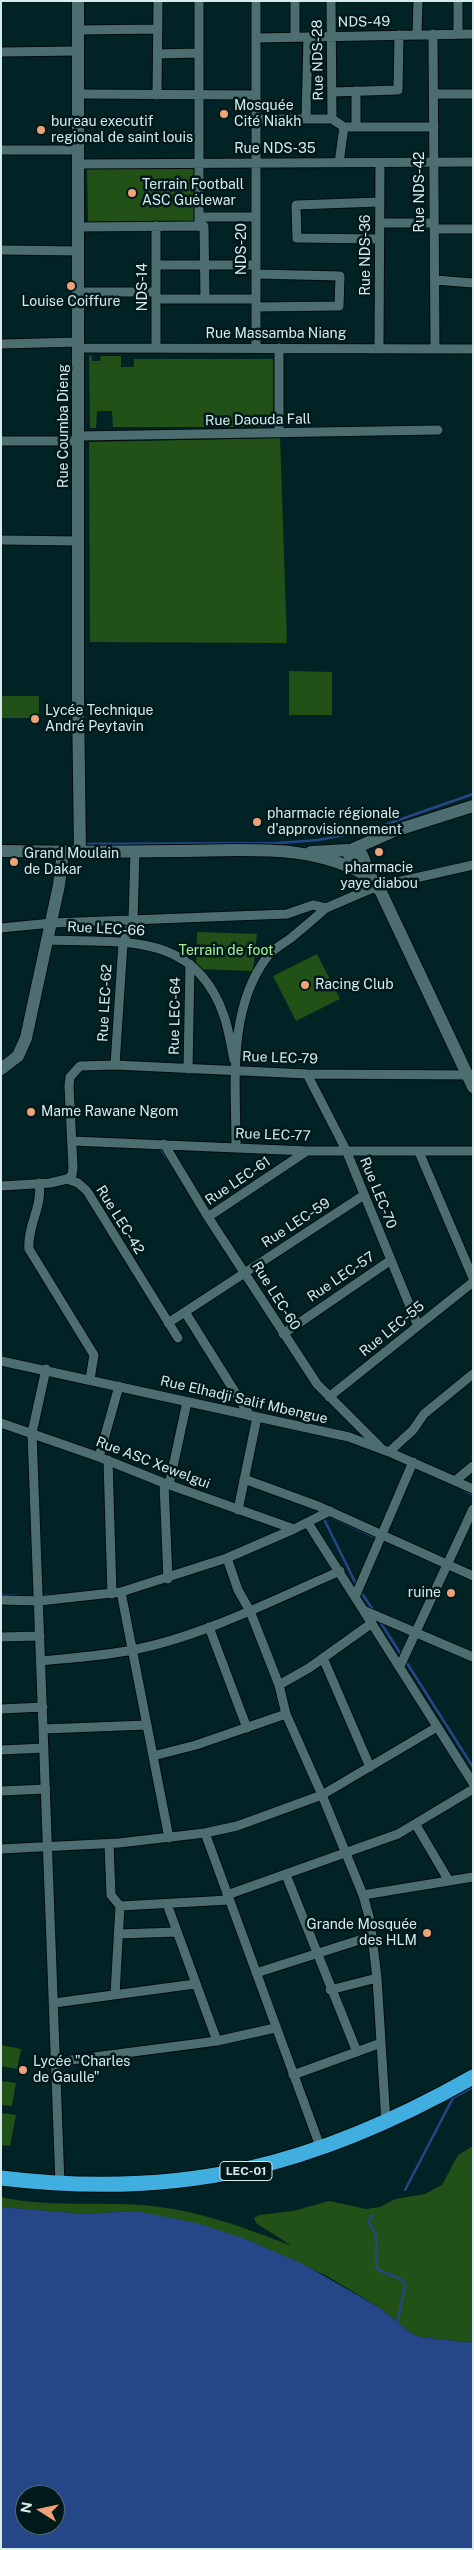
<!DOCTYPE html>
<html>
<head>
<meta charset="utf-8">
<style>
  body { margin:0 }
  #map { position:relative; width:474px; height:2550px; overflow:hidden; background:#022325; font-family:"Public Sans",sans-serif }
  canvas { display:block }
  .frame { position:absolute; inset:0; border:2px solid #d8eaeb; pointer-events:none }
  .north { position:absolute; left:15px; top:2485px; width:50px; height:50px; box-sizing:border-box; background:#00191b; border:1px solid #566d6e; border-radius:50%; rotate:280deg; font-size:14px; font-weight:700; line-height:20px; text-align:center; color:#d8eaeb }
  .north::after { content:''; display:block; margin:auto; width:18px; height:22px; background:#f0a378; clip-path:polygon(50% 0,100% 100%,50% 72%,0 100%) }
</style>
</head>
<body>
<div id="map">
<canvas width="474" height="2550"></canvas>
<div class="frame"></div>
<div class="north">N</div>
</div>
<script>
const c = document.querySelector('canvas').getContext('2d');
c.lineJoin = 'round';
function fill(path, color) { c.fillStyle = color; c.fill(path, 'evenodd'); }
function trace(path, color, width, dash) { c.strokeStyle = color; c.lineWidth = width; c.lineCap = dash ? 'butt' : 'round'; c.setLineDash(dash || []); c.stroke(path); }
function label(font, color, halo, rows, align = 'center') {
  c.font = font + ' "Public Sans",sans-serif'; c.lineWidth = 5; c.setLineDash([]); c.textBaseline = 'middle'; c.strokeStyle = halo; c.fillStyle = color; for (const [text, x, y, turn = 0] of rows) {
    c.save(); c.translate(x, y); c.rotate((+turn || 0) * Math.PI / 180); c.textAlign = isNaN(turn) ? turn : align; if (halo) c.strokeText(text, 0, 0); c.fillText(text, 0, 0); c.restore();
  }
}
const green = new Path2D(`
  M 195,167 L 196,221 L 88,223 L 87,169 Z
  M 92,355 L 92,361 L 100,361 L 101,356 L 121,356 L 121,367 L 134,367 L 134,359 L 273,359 L 273,417 L 266,417 L 266,427 L 113,427 L 112,411 L 97,411 L 96,428 L 90,428 L 89,356 Z
  M 280,438 L 287,643 L 90,642 L 89,442 Z
  M 289,671 L 332,672 L 332,715 L 289,715 Z
  M 1,696 L 39,696 L 39,718 L 1,718 Z
  M 197,932 L 257,934 L 253,971 L 196,969 Z
  M 317,954 L 340,999 L 296,1021 L 273,976 Z
  M 1,2045 L 21,2049 L 17,2069 L 1,2066 Z
  M 1,2081 L 16,2083 L 12,2106 L 1,2105 Z
  M 1,2113 L 16,2115 L 10,2146 L 1,2145 Z
  M 473,2146 L 473,2343 L 420,2337 L 411,2333 L 380,2308 L 327,2276 L 248,2240 L 135,2211 L 85,2214 L 1,2207 L 1,2197 C 42,2207 99,2202 142,2205 C 194,2209 244,2227 292,2246 L 256,2223 L 254,2218 L 259,2215 L 293,2211 L 329,2201 L 366,2209 L 380,2207 L 395,2199 L 425,2194 L 442,2185 L 458,2155 Z`);
const water = new Path2D(`
  M 1,2207 L 85,2214 L 135,2211 L 197,2223 L 248,2240 L 303,2264 L 380,2308 L 411,2333 L 420,2337 L 473,2343 L 473,2549 L 1,2549 ZM 25,2495 L 55,2495 L 55,2525 L 25,2525 Z`);
const stream = new Path2D(`
  M 84,844 L 278,843 L 318,840 L 370,830 L 473,794
  M 160,1148 L 174,1168
  M 424,1409 L 473,1369
  M 460,1488 L 473,1495
  M 327,1515 L 379,1539
  M 323,1517 L 357,1586
  M 360,1591 L 374,1611
  M 1,1595 L 21,1596
  M 39,1596 L 54,1595
  M 379,1620 L 402,1656
  M 405,1660 L 473,1767
  M 405,2190 L 453,2098 L 473,2087
  M 372,2215 L 369,2223 C 382,2237 374,2252 377,2269 L 402,2280 L 405,2284 L 397,2326`);
const street = new Path2D(`
  M 199,1 L 199,226
  M 331,1 L 332,119
  M 77,30 L 158,29
  M 433,34 L 435,348
  M 458,34 L 458,1
  M 417,35 L 418,1
  M 295,37 L 295,1
  M 256,38 L 473,34
  M 1,52 L 77,51
  M 158,54 L 199,53
  M 332,92 L 398,90 L 399,35
  M 78,94 L 256,95
  M 434,94 L 473,94
  M 157,95 L 158,1
  M 256,119 L 332,119 L 344,127 L 434,127
  M 306,119 L 308,37
  M 356,127 L 356,91
  M 1,150 L 78,150
  M 339,163 L 344,127
  M 78,164 L 473,162
  M 199,217 L 256,217
  M 380,223 L 434,223
  M 156,226 L 156,347
  M 78,227 L 204,226 L 205,299
  M 435,229 L 473,229
  M 379,239 L 297,238 L 296,205 L 379,202
  M 1,250 L 79,251
  M 156,265 L 256,265
  M 256,274 L 340,276 L 339,306 L 256,307
  M 435,280 L 473,283
  M 79,292 L 156,292
  M 156,299 L 256,299
  M 1,344 L 79,342
  M 79,348 L 473,349
  M 256,348 L 256,1
  M 379,348 L 380,163
  M 279,433 L 279,348
  M 79,436 L 438,430
  M 1,441 L 79,441
  M 1,540 L 79,541
  M 1,928 L 52,923 L 287,914 L 313,905 L 326,908 L 375,887 L 473,865
  M 48,940 C 120,943 195,930 224,1016 C 229,1030 231,1046 234,1060
  M 115,1065 L 123,943 L 133,920 L 135,851
  M 188,1069 L 190,964
  M 307,1074 L 346,1150 L 418,1326
  M 72,1141 L 307,1151 L 473,1151
  M 164,1144 L 208,1217 L 317,1384 L 380,1447
  M 236,1147 C 236,1084 227,1010 267,957 C 274,948 283,944 291,938 C 303,928 315,918 326,908
  M 419,1152 L 473,1278
  M 67,1179 L 72,1175 L 73,1168 L 69,1086 L 70,1077 L 80,1066 L 115,1065 L 307,1074 L 470,1075
  M 67,1179 L 78,1183 L 87,1191 L 178,1338
  M 39,1183 C 43,1206 27,1226 29,1249 L 94,1355 L 90,1379
  M 1,1186 L 50,1183 L 67,1179
  M 208,1217 L 307,1151
  M 185,1312 L 250,1416
  M 168,1323 L 364,1195
  M 283,1334 L 391,1260
  M 1,1361 L 349,1437 L 389,1452 L 473,1489
  M 46,1369 L 32,1433 L 60,2184
  M 329,1397 L 473,1282
  M 1,1423 L 99,1457 L 164,1483 L 294,1529
  M 389,1452 L 413,1430 L 424,1414 L 473,1374
  M 99,1457 L 119,1386
  M 108,1460 L 112,1594
  M 244,1479 L 318,1506 L 473,1576
  M 455,1481 L 473,1466
  M 164,1483 L 168,1579
  M 169,1485 L 187,1402
  M 238,1510 L 257,1417
  M 308,1523 L 473,1783
  M 227,1558 L 238,1590 L 250,1611 L 279,1685 L 286,1714 L 322,1795 L 363,1895 L 370,1920 L 377,1978 L 386,2123
  M 121,1592 L 169,1838
  M 355,1597 L 413,1462
  M 1,1600 L 39,1601 L 121,1592 L 227,1558 L 294,1529 L 330,1511
  M 365,1611 L 473,1657
  M 209,1627 L 247,1728
  M 1,1637 L 40,1636
  M 323,1658 L 370,1767
  M 41,1661 C 71,1658 103,1656 132,1650 C 201,1637 276,1599 340,1571
  M 400,1666 L 473,1509
  M 279,1685 L 309,1668 L 372,1623
  M 1,1709 L 43,1707
  M 44,1729 L 147,1725
  M 1,1750 L 44,1748
  M 153,1756 L 196,1745 L 286,1714
  M 1,1791 L 46,1789
  M 416,1825 L 449,1881
  M 205,1833 L 321,2149
  M 109,1844 L 111,1895 L 120,1906 L 115,1994
  M 1,1849 L 119,1843 L 205,1833 L 237,1826 L 322,1795 L 437,1727
  M 286,1875 L 357,2052
  M 227,1895 L 398,1834 L 473,1789
  M 363,1895 L 473,1877
  M 167,1904 L 217,2041
  M 120,1906 L 229,1900
  M 119,1934 L 177,1932
  M 256,1973 L 372,1936
  M 330,1990 L 377,1978
  M 54,2003 L 195,1984
  M 56,2062 L 217,2041 L 275,2028
  M 293,2075 L 381,2043`);
const secondary = new Path2D(`
  M 78,1 L 78,700 L 80,852
  M 1,851 C 58,852 115,852 172,851 C 239,851 314,841 372,879
  M 311,852 L 347,850 L 362,855 L 375,887 L 380,890 L 473,1087
  M 349,855 L 351,850 L 394,831 L 473,806
  M 1,1069 L 18,1056 L 26,1038 L 59,885 L 63,852`);
const highway = new Path2D(`
  M 1,2178 C 182,2200 316,2166 473,2077`);
const markers = [
  [224,114,5,"#f0a378"],
  [41,130,5,"#f0a378"],
  [132,193,5,"#f0a378"],
  [71,286,5,"#f0a378"],
  [35,719,5,"#f0a378"],
  [257,822,5,"#f0a378"],
  [379,852,5,"#f0a378"],
  [14,862,5,"#f0a378"],
  [305,985,5,"#f0a378"],
  [31,1112,5,"#f0a378"],
  [451,1593,5,"#f0a378"],
  [427,1933,5,"#f0a378"],
  [23,2070,5,"#f0a378"]
];
const shields = [
  [246,2171,52]
];
const shieldNames = [
  ["LEC-01",246,2171]
];
const streetNames = [
  ["NDS-49",364,22,-1],
  ["Rue NDS-28",318,60,-91],
  ["Rue NDS-35",275,149],
  ["Rue NDS-42",420,192,-90],
  ["NDS-20",242,249,-90],
  ["Rue NDS-36",366,255,-90],
  ["NDS-14",143,287,-90],
  ["Rue Massamba Niang",276,334],
  ["Rue Daouda Fall",258,420,-1],
  ["Rue Coumba Dieng",64,426,-90],
  ["Rue LEC-66",106,929,3],
  ["Rue LEC-62",105,1003,-87],
  ["Rue LEC-64",175,1016,-89],
  ["Rue LEC-79",280,1058,2],
  ["Rue LEC-77",273,1135,2],
  ["Rue LEC-61",238,1181,-34],
  ["Rue LEC-70",378,1193,68],
  ["Rue LEC-42",120,1220,58],
  ["Rue LEC-59",296,1223,-33],
  ["Rue LEC-57",341,1277,-34],
  ["Rue LEC-60",276,1296,58],
  ["Rue LEC-55",392,1329,-39],
  ["Rue Elhadji Salif Mbengue",244,1400,13],
  ["Rue ASC Xewelgui",153,1463,21]
];
const poiNames = [
  ["Mosquée",234,106],
  ["Cité Niakh",234,122],
  ["bureau executif",51,122],
  ["regional de saint louis",51,138],
  ["Terrain Football",142,185],
  ["ASC Guėlewar",142,201],
  ["Louise Coiffure",71,302,"center"],
  ["Lycée Technique",45,711],
  ["André Peytavin",45,727],
  ["pharmacie régionale",267,814],
  ["d'approvisionnement",267,830],
  ["Grand Moulain",24,854],
  ["de Dakar",24,870],
  ["pharmacie",379,868,"center"],
  ["yaye diabou",379,884,"center"],
  ["Racing Club",315,985],
  ["Mame Rawane Ngom",41,1112],
  ["ruine",441,1593,"right"],
  ["Grande Mosquée",417,1925,"right"],
  ["des HLM",417,1941,"right"],
  ["Lycée \"Charles",33,2062],
  ["de Gaulle\"",33,2078]
];
const parkNames = [
  ["Terrain de foot",226,951]
];
fill(green, '#215117');
fill(water, '#254787');
trace(stream, '#254787', 2.5);
trace(street, '#000b0d', 11);
trace(secondary, '#000b0d', 14);
trace(highway, '#000b0d', 17);
trace(street, '#4d6e70', 9);
trace(secondary, '#4d6e70', 12);
trace(highway, '#40aede', 15);
for (const [x, y, r, color] of markers) { const dot = new Path2D(); dot.arc(x, y, r, 0, 2 * Math.PI); c.fillStyle = color; c.fill(dot); trace(dot, '#00191b', 2); }
for (const [x, y, w] of shields) { const box = new Path2D(); box.roundRect(x - w / 2, y - 9.5, w, 19, 4); c.fillStyle = '#00191b'; c.fill(box); trace(box, '#d8eaeb', 1); }
label('bold 12px', '#d8eaeb', null, shieldNames);
label('14px', '#d8eaeb', '#00191b', streetNames);
label('14px', '#d8eaeb', '#00191b', poiNames, 'left');
label('14px', '#a7f498', '#00191b', parkNames);
</script>
</body>
</html>
